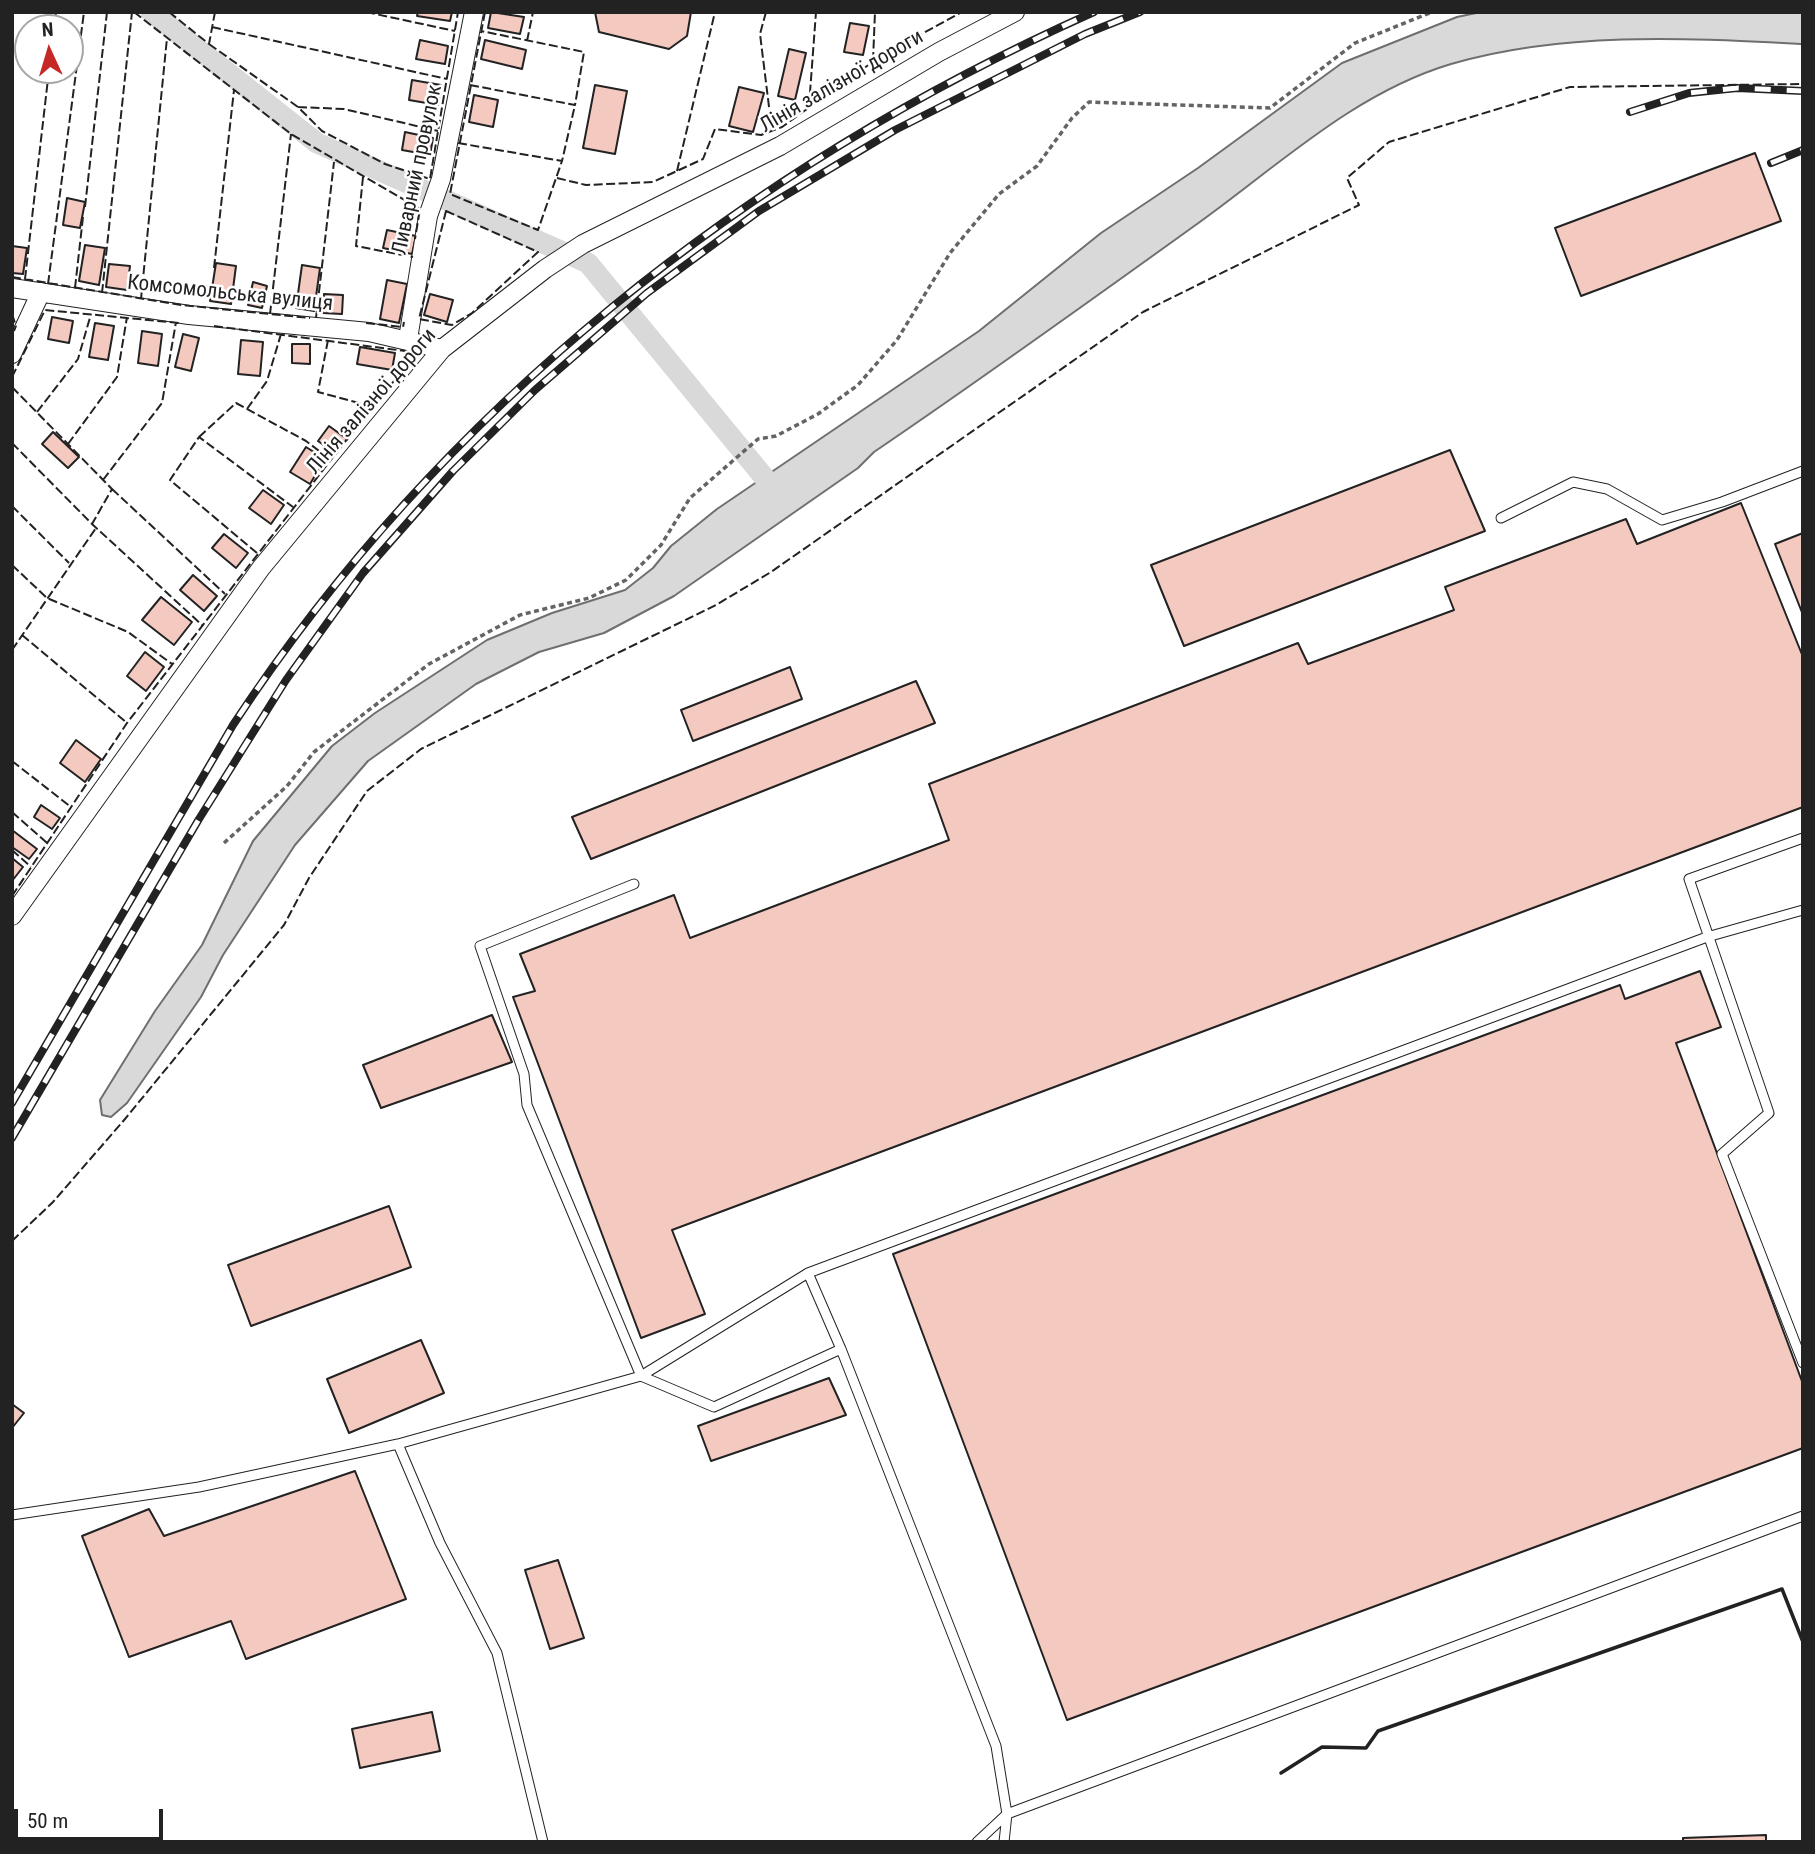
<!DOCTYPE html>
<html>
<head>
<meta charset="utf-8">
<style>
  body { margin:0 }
  #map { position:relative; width:1815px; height:1854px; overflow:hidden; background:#fff; font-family:"Roboto Condensed",sans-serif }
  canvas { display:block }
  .frame { position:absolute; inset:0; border:14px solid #222; pointer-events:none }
  .north { position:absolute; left:14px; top:14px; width:70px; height:70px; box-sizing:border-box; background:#fff; border:2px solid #a7a7a7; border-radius:50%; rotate:356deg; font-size:19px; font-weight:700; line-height:28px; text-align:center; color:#222 }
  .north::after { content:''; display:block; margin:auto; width:24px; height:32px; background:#c62828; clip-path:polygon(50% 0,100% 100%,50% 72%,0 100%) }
  .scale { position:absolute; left:14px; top:1809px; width:149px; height:32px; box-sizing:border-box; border:4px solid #222; border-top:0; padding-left:9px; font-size:21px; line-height:24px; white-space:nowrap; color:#222; -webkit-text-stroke:5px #fff; paint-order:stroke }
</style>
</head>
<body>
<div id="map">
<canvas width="1815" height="1854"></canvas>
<div class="frame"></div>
<div class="north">N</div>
<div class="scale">50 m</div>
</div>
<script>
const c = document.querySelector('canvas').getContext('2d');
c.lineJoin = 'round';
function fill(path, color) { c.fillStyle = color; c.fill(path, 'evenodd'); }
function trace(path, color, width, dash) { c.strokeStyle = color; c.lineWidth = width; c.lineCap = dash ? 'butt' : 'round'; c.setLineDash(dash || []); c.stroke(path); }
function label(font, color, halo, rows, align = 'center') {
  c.font = font + ' "Roboto Condensed",sans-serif'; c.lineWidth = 5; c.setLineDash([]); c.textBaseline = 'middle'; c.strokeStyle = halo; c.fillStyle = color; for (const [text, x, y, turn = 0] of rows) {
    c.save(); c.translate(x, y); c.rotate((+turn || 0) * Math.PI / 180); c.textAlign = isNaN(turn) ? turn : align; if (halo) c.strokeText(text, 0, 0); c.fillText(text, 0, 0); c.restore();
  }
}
const water = new Path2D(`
  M 1481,12 L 1803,12 L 1803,44 C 1686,38 1564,31 1451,64 C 1354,93 1278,166 1197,224 C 1090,301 983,378 874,452 L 858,468 L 674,596 L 604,633 L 539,652 L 476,684 L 368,761 L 295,845 L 223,955 L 201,997 L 127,1103 L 111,1117 L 102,1115 L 100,1100 L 155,1011 L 202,945 L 253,841 L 332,746 L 375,713 L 487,640 L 552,613 L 625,590 L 653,568 L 671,546 L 717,509 L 979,331 L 1101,233 L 1198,168 L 1342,63 L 1457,17 Z`);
const canal = new Path2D(`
  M 151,12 L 317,143 L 588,263 L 782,499`);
const building = new Path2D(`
  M 418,12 L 452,12 L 450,21 L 417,16 Z
  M 491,12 L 524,17 L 520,34 L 488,28 Z
  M 595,12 L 691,12 L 687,36 L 669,49 L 599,32 Z
  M 850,23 L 869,26 L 863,55 L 844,52 Z
  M 420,40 L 448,46 L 445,64 L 416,59 Z
  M 485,40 L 526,50 L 522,69 L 481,59 Z
  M 789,49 L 806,53 L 795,100 L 778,96 Z
  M 412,80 L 441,85 L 438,105 L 409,100 Z
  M 595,85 L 627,91 L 615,154 L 583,148 Z
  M 739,87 L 764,93 L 753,132 L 729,126 Z
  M 474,95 L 498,100 L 493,127 L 469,122 Z
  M 405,132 L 433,138 L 430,155 L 402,150 Z
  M 1755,153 L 1781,221 L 1581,296 L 1555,228 Z
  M 67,198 L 85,202 L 80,228 L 63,225 Z
  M 387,230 L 416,236 L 412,254 L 383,248 Z
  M 85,245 L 105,248 L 99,285 L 79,281 Z
  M 12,246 L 27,248 L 23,274 L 12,273 Z
  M 216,263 L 236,266 L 231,304 L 210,301 Z
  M 109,264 L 130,266 L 127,290 L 106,287 Z
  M 302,265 L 320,268 L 314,311 L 296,308 Z
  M 387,280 L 407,284 L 399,323 L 380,319 Z
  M 253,282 L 267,286 L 262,308 L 248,305 Z
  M 324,294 L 343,295 L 342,314 L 323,313 Z
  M 430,294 L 453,300 L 447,322 L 424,315 Z
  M 52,317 L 73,321 L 69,343 L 48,339 Z
  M 95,323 L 114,326 L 108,360 L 89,357 Z
  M 142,331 L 162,334 L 158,366 L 138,363 Z
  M 183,334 L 199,338 L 191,371 L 175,367 Z
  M 241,340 L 263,342 L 260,376 L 238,374 Z
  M 292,344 L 310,344 L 310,364 L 292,363 Z
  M 360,347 L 395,353 L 392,370 L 357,364 Z
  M 329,426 L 347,439 L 336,454 L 318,441 Z
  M 53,432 L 79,457 L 68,468 L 42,444 Z
  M 306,447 L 325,459 L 310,484 L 290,472 Z
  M 1450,450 L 1485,531 L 1184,646 L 1151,565 Z
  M 263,490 L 284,505 L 271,524 L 249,508 Z
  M 1741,503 L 1803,657 L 1803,807 L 672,1230 L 705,1314 L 641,1338 L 513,997 L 535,991 L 520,954 L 674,895 L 690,938 L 949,840 L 929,784 L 1298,643 L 1308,664 L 1454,610 L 1445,587 L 1626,519 L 1637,544 Z
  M 1803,533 L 1803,615 L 1775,544 Z
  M 224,534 L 248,553 L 236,568 L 212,548 Z
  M 193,575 L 217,596 L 204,611 L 180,590 Z
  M 161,597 L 192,622 L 174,645 L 142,620 Z
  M 145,652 L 164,667 L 146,691 L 127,676 Z
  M 790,667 L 802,699 L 693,741 L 681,710 Z
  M 916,681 L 935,723 L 591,859 L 572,817 Z
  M 76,740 L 101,759 L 85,782 L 60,763 Z
  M 41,805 L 60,818 L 52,829 L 34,817 Z
  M 12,830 L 37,849 L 29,859 L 12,847 Z
  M 12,858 L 23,867 L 12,881 Z
  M 1700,971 L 1721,1027 L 1676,1043 L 1803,1384 L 1803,1448 L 1067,1720 L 893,1254 L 1620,985 L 1625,999 Z
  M 492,1015 L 512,1062 L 381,1108 L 363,1065 Z
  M 389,1206 L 411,1267 L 251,1326 L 228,1265 Z
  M 421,1340 L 444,1393 L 349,1433 L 327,1379 Z
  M 829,1378 L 846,1415 L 711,1461 L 698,1426 Z
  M 12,1404 L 24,1413 L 12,1428 Z
  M 355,1471 L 406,1599 L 246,1659 L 231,1621 L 129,1657 L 82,1536 L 149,1509 L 164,1536 Z
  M 558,1560 L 584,1638 L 550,1649 L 525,1570 Z
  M 432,1712 L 440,1751 L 360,1768 L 352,1729 Z
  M 1766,1835 L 1766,1842 L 1683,1842 L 1683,1838 Z`);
const path = new Path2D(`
  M 224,843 L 287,786 L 314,752 L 429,664 L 520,615 L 589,598 L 626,580 L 661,545 L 690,498 L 758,439 L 776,436 L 818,414 L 858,385 L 897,340 L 950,253 L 999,194 L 1037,166 L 1072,118 L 1089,102 L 1270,108 L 1355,43 L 1432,12`);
const lane = new Path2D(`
  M 1501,518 L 1573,482 L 1607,489 L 1662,520 L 1722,502 L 1803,471
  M 1803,838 L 1689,879 L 1769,1113 L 1722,1154 L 1803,1363
  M 634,884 L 480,946 L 524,1074 L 527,1105 L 641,1376 L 714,1407 L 841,1349
  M 808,1273 L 841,1349 L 996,1746 L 1007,1814 L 977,1842
  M 12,1515 L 199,1487 L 398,1444
  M 543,1842 L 497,1653 L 440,1543 L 398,1444 L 641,1376 L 808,1273 L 1707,937 L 1803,910
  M 1004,1842 L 1007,1814 L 1803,1516`);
const street = new Path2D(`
  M 12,288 L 189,315 L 369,332 L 442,349
  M 408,339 L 428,216 L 441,179 L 474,12
  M 12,354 L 41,292
  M 12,916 L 261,568 L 442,349 L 545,269 L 583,244 L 780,146 L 939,52 L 1015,12`);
const rail = new Path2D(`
  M 1630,112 L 1689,93 L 1737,88 L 1803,91
  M 1771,163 L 1803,150
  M 12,1103 L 233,725 C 442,407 748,166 1094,12
  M 12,1138 L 199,819 L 286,680 L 363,573 L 453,471 L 535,390 L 647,293 L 759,211 L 895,130 L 1085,34 L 1140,12`);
const fence = new Path2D(`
  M 134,12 L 291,134 L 420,209 L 415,239
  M 169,12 L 209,44 L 215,12
  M 366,12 L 455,31
  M 485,12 L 450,194 L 538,230 L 562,161
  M 766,12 L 760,34 L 772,131
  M 212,27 L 447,79
  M 54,28 L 56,12
  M 527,41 L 533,12
  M 209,44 L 298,107 L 322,131 L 385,164 L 430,179 L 458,12
  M 873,61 L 875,12
  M 470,85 L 575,105 L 584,52 L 481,31
  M 809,106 L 816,12
  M 298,107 L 344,109 L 438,131
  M 458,143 L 562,161 L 575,105
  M 677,171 L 715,12
  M 363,177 L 356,246 L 413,257
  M 557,178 L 586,185 L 653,182 L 703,159 L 715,129 L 761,135 L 782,127 L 881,56 L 962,12
  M 85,207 L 107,12
  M 446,211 L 538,252 L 472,313 L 452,325 L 419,319 Z
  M 214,268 L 234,90
  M 12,277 L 181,305 L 310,318
  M 25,279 L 49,70
  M 48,284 L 84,12
  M 75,288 L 83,217
  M 102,293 L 132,12
  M 141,299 L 167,38
  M 12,314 L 16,326 L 14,331
  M 270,314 L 291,134
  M 316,318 L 334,162
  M 366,323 L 403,327 L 404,322
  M 214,326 L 405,351 L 405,367 L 346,441
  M 328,340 L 318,392 L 374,407
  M 12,377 L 45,310 L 179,323
  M 12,387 L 112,489 L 92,524
  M 247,409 L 267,381 L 281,334
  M 37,412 L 78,359 L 91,314
  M 199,437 L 236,403 L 306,441 L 331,460
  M 12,443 L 92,524 L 202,625
  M 68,444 L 117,377 L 127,317
  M 103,480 L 162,403 L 176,322
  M 112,489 L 225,594
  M 12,506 L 69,563
  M 257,553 L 170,480 L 199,437 L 293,507
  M 12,565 L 47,598 L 128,632 L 172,664
  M 22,635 L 127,723
  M 12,650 L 96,528
  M 12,761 L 71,807
  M 12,812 L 47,843
  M 12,850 L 31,867
  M 12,896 L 127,723 L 337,452
  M 12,1241 L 53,1202 L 125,1119 L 284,925 L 309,878 L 367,791 L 421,749 L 716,605 L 771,572 L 1143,312 L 1359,205 L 1347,178 L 1389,142 L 1570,87 L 1803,84`);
const wall = new Path2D(`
  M 1281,1773 L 1322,1747 L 1366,1748 L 1378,1731 L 1782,1589 L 1803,1642`);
const streetNames = [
  ["Лінія залізної дороги",842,82,-30],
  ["Ливарний провулок",418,170,-78],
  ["Комсомольська вулиця",230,294,6],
  ["Лінія залізної дороги",372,402,-49]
];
fill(water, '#d9d9d9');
trace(water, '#6f6f6f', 2);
trace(canal, '#d9d9d9', 21);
fill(building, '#f3c9c0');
trace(building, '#222', 2);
trace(lane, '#222', 11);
trace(street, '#222', 20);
trace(path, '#646464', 3.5, [5, 3.5]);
trace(lane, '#fff', 9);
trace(street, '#fff', 18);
trace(rail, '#222', 8);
trace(rail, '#fff', 5, [16]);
trace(fence, '#222', 2, [9, 3.5]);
trace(wall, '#222', 3.5);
label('21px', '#222', '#fff', streetNames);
</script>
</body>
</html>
